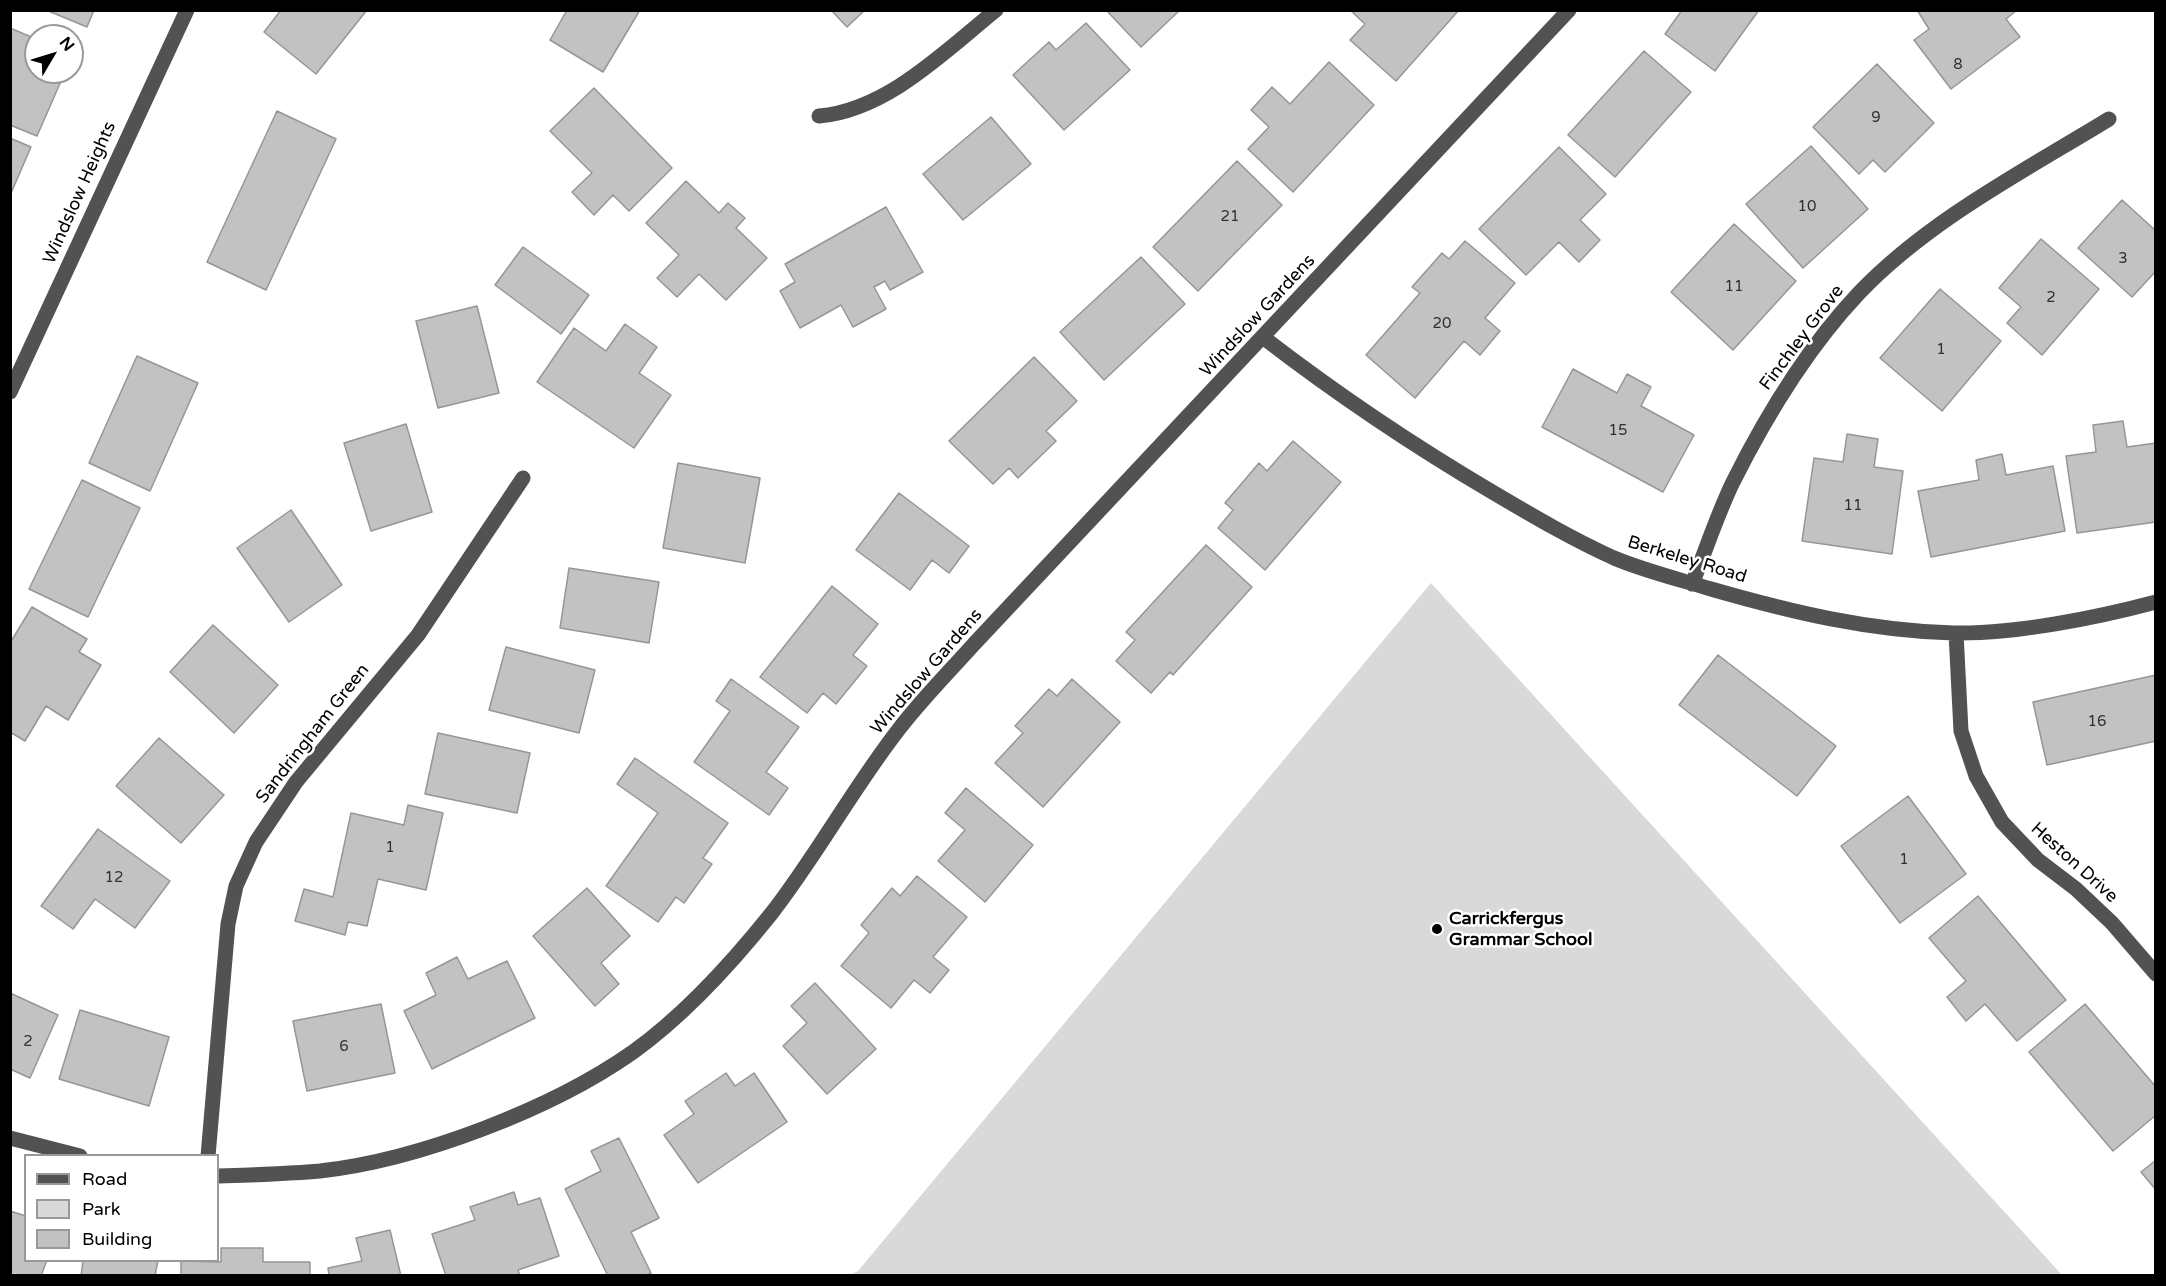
<!DOCTYPE html>
<html>
<head>
<meta charset="utf-8">
<style>
  body { margin:0 }
  #map { position:relative; width:2166px; height:1286px; overflow:hidden; background:#fff; font-family:"Varela Round",sans-serif }
  canvas { display:block }
  .frame { position:absolute; inset:0; border:12px solid #000; pointer-events:none }
  .legend { position:absolute; left:24px; top:1154px; width:195px; height:108px; box-sizing:border-box; background:#fff; border:2px solid #999; margin:0; padding:8px 10px; list-style:none; font-size:18px; color:#000 }
  .legend li { display:flex; align-items:center; gap:12px; height:30px }
  .legend b { width:30px; border:2px solid #999 }
  .north { position:absolute; left:24px; top:24px; width:60px; height:60px; box-sizing:border-box; background:#fff; border:2px solid #999; border-radius:50%; rotate:52deg; font-size:16px; font-weight:700; line-height:24px; text-align:center; color:#000 }
  .north::after { content:''; display:block; margin:auto; width:21px; height:27px; background:#000; clip-path:polygon(50% 0,100% 100%,50% 72%,0 100%) }
</style>
</head>
<body>
<div id="map">
<canvas width="2166" height="1286"></canvas>
<div class="frame"></div>
<ul class="legend">
<li><b style="height:8px;background:#525252"></b>Road</li>
<li><b style="height:16px;background:#d9d9d9"></b>Park</li>
<li><b style="height:16px;background:#c2c2c2"></b>Building</li>
</ul>
<div class="north">N</div>
</div>
<script>
const c = document.querySelector('canvas').getContext('2d');
c.lineJoin = 'round';
function fill(path, color) { c.fillStyle = color; c.fill(path, 'evenodd'); }
function trace(path, color, width, dash) { c.strokeStyle = color; c.lineWidth = width; c.lineCap = dash ? 'butt' : 'round'; c.setLineDash(dash || []); c.stroke(path); }
function label(font, color, halo, rows, align = 'center') {
  c.font = font + ' "Varela Round",sans-serif'; c.lineWidth = 5; c.setLineDash([]); c.textBaseline = 'middle'; c.strokeStyle = halo; c.fillStyle = color; for (const [text, x, y, turn = 0] of rows) {
    c.save(); c.translate(x, y); c.rotate((+turn || 0) * Math.PI / 180); c.textAlign = isNaN(turn) ? turn : align; if (halo) c.strokeText(text, 0, 0); c.fillText(text, 0, 0); c.restore();
  }
}
const green = new Path2D(`
  M 1431,583 L 2062,1275 L 850,1275 L 858,1271 Z`);
const building = new Path2D(`
  M 46,10 L 94,10 L 87,27 Z
  M 281,10 L 367,10 L 316,74 L 264,32 Z
  M 567,10 L 640,10 L 603,72 L 550,40 Z
  M 831,10 L 865,10 L 847,27 Z
  M 1106,10 L 1180,10 L 1141,47 Z
  M 1350,10 L 1459,10 L 1396,81 L 1350,40 L 1365,24 Z
  M 1682,10 L 1759,10 L 1715,71 L 1665,34 Z
  M 1917,10 L 2017,10 L 2006,19 L 2020,37 L 1951,89 L 1914,40 L 1929,29 Z
  M 1086,23 L 1130,70 L 1064,130 L 1013,75 L 1049,42 L 1056,50 Z
  M 10,28 L 36,39 L 36,72 L 65,72 L 37,136 L 10,125 Z
  M 1644,51 L 1691,92 L 1615,177 L 1568,135 Z
  M 1329,62 L 1374,105 L 1293,192 L 1248,149 L 1269,127 L 1251,110 L 1272,87 L 1290,104 Z
  M 1877,64 L 1934,123 L 1885,172 L 1873,160 L 1859,174 L 1813,127 Z
  M 594,88 L 672,168 L 629,211 L 613,195 L 594,215 L 572,192 L 592,173 L 550,131 Z
  M 277,111 L 336,139 L 266,290 L 207,262 Z
  M 991,117 L 1031,164 L 963,220 L 923,174 Z
  M 10,138 L 31,147 L 12,191 L 10,190 Z
  M 1811,146 L 1868,209 L 1803,268 L 1746,204 Z
  M 1559,147 L 1606,194 L 1580,220 L 1600,240 L 1579,262 L 1559,242 L 1526,275 L 1479,229 Z
  M 1237,161 L 1282,205 L 1198,291 L 1153,247 Z
  M 686,181 L 719,213 L 728,203 L 745,218 L 736,228 L 767,258 L 726,300 L 699,274 L 677,297 L 657,278 L 679,255 L 646,223 Z
  M 2122,200 L 2156,231 L 2156,271 L 2132,297 L 2078,248 Z
  M 886,207 L 923,272 L 890,290 L 885,281 L 874,287 L 886,309 L 853,327 L 841,305 L 800,328 L 780,291 L 795,282 L 785,264 Z
  M 1734,224 L 1796,281 L 1733,350 L 1671,292 Z
  M 2041,239 L 2099,289 L 2042,355 L 2007,323 L 2021,307 L 1999,288 Z
  M 1465,241 L 1515,283 L 1485,318 L 1500,331 L 1480,355 L 1464,341 L 1415,398 L 1366,355 L 1420,293 L 1412,287 L 1442,253 L 1449,259 Z
  M 523,247 L 589,295 L 561,334 L 495,285 Z
  M 1141,257 L 1185,304 L 1104,380 L 1060,332 Z
  M 1940,289 L 2001,341 L 1942,411 L 1880,358 Z
  M 477,306 L 499,393 L 438,408 L 416,321 Z
  M 625,324 L 657,347 L 639,373 L 671,395 L 634,448 L 537,382 L 574,328 L 606,351 Z
  M 137,356 L 198,383 L 150,491 L 89,463 Z
  M 1034,357 L 1077,401 L 1046,431 L 1056,441 L 1018,478 L 1009,468 L 993,484 L 949,441 Z
  M 1573,369 L 1617,393 L 1627,374 L 1651,387 L 1641,406 L 1694,435 L 1663,492 L 1542,427 Z
  M 2123,421 L 2127,447 L 2156,443 L 2156,522 L 2077,533 L 2066,456 L 2096,452 L 2093,425 Z
  M 406,424 L 432,512 L 371,531 L 344,443 Z
  M 1847,434 L 1878,439 L 1874,467 L 1903,471 L 1892,554 L 1802,541 L 1814,458 L 1843,462 Z
  M 1293,441 L 1341,482 L 1265,570 L 1218,528 L 1233,510 L 1225,503 L 1259,463 L 1267,471 Z
  M 2002,454 L 2006,475 L 2053,466 L 2065,531 L 1931,557 L 1918,491 L 1979,480 L 1976,460 Z
  M 678,463 L 760,478 L 745,563 L 663,548 Z
  M 82,480 L 140,508 L 88,617 L 29,589 Z
  M 899,493 L 969,546 L 949,573 L 932,560 L 910,590 L 856,550 Z
  M 291,510 L 342,585 L 289,622 L 237,548 Z
  M 1206,545 L 1252,587 L 1173,675 L 1170,672 L 1151,693 L 1116,661 L 1135,640 L 1126,632 Z
  M 569,568 L 659,582 L 649,643 L 560,628 Z
  M 832,586 L 878,624 L 853,655 L 867,666 L 836,704 L 823,693 L 807,713 L 760,677 Z
  M 32,607 L 87,639 L 79,652 L 101,665 L 68,720 L 46,706 L 25,741 L 10,732 L 10,643 Z
  M 213,625 L 278,685 L 234,733 L 170,672 Z
  M 506,647 L 595,670 L 579,733 L 489,710 Z
  M 1718,655 L 1836,746 L 1797,796 L 1679,705 Z
  M 2156,675 L 2156,741 L 2047,765 L 2033,702 Z
  M 731,679 L 799,727 L 766,772 L 788,788 L 769,815 L 694,762 L 730,711 L 716,701 Z
  M 1072,679 L 1120,722 L 1043,807 L 995,763 L 1023,733 L 1015,726 L 1049,689 L 1057,696 Z
  M 438,733 L 530,753 L 517,813 L 425,794 Z
  M 159,738 L 224,795 L 181,843 L 116,786 Z
  M 635,758 L 728,823 L 703,858 L 712,864 L 684,903 L 676,897 L 658,922 L 606,886 L 658,813 L 617,784 Z
  M 966,788 L 1033,845 L 985,902 L 938,861 L 965,830 L 945,813 Z
  M 1908,796 L 1966,874 L 1900,923 L 1841,846 Z
  M 408,805 L 443,813 L 426,890 L 378,879 L 367,926 L 348,922 L 345,935 L 295,921 L 304,889 L 333,897 L 351,813 L 404,825 Z
  M 98,829 L 170,881 L 135,928 L 95,899 L 73,929 L 41,906 Z
  M 917,876 L 967,917 L 933,957 L 949,970 L 930,993 L 914,980 L 891,1008 L 841,966 L 869,933 L 861,925 L 892,888 L 900,896 Z
  M 587,888 L 630,936 L 601,963 L 619,984 L 595,1006 L 533,936 Z
  M 1978,896 L 2066,1000 L 2017,1041 L 1985,1004 L 1966,1021 L 1947,997 L 1966,981 L 1929,938 Z
  M 457,957 L 468,979 L 507,961 L 535,1018 L 432,1069 L 404,1011 L 436,995 L 426,973 Z
  M 815,983 L 876,1049 L 827,1094 L 783,1046 L 807,1023 L 791,1006 Z
  M 10,993 L 58,1015 L 30,1078 L 10,1069 Z
  M 381,1004 L 395,1073 L 307,1091 L 293,1021 Z
  M 2085,1004 L 2156,1087 L 2156,1115 L 2113,1151 L 2029,1052 Z
  M 80,1010 L 169,1037 L 149,1106 L 59,1079 Z
  M 726,1073 L 735,1086 L 754,1073 L 787,1122 L 698,1183 L 664,1135 L 694,1114 L 685,1101 Z
  M 619,1138 L 659,1218 L 631,1232 L 651,1273 L 645,1276 L 608,1276 L 565,1189 L 601,1171 L 591,1151 Z
  M 2156,1160 L 2156,1190 L 2141,1172 Z
  M 514,1192 L 518,1205 L 540,1198 L 559,1256 L 518,1270 L 520,1276 L 446,1276 L 432,1234 L 475,1220 L 470,1207 Z
  M 10,1211 L 26,1216 L 26,1260 L 47,1260 L 41,1276 L 10,1276 Z
  M 390,1230 L 401,1276 L 329,1276 L 328,1268 L 362,1261 L 356,1238 Z
  M 221,1248 L 263,1248 L 263,1262 L 310,1262 L 310,1276 L 181,1276 L 181,1261 L 221,1262 Z
  M 83,1260 L 117,1261 L 158,1260 L 155,1276 L 81,1276 Z`);
const minor = new Path2D(`
  M 819,116 C 887,110 944,52 996,10
  M 1264,338 C 1338,395 1414,446 1494,493 C 1533,516 1572,539 1614,558 C 1645,571 1678,579 1711,589 C 1791,612 1870,631 1954,633 C 2015,634 2096,618 2156,602
  M 10,392 L 187,10
  M 1692,584 C 1706,550 1717,515 1733,482 C 1766,416 1808,347 1859,293 C 1929,220 2024,171 2109,119
  M 1956,633 L 1961,731 L 1976,776 L 2002,822 L 2038,860 L 2076,889 L 2112,923 L 2156,974
  M 10,1138 L 80,1156
  M 208,1156 L 228,924 L 236,886 L 256,842 L 296,782 L 418,635 L 523,478
  M 218,1176 C 252,1175 286,1174 320,1171 C 419,1160 552,1109 633,1052 C 686,1014 731,964 771,914 C 817,855 853,788 899,729 C 922,699 949,672 974,644 L 1569,10`);
const markers = [
  [1437,929,6,"#000"]
];
const numberNames = [
  ["8",1958,65],
  ["9",1876,118],
  ["10",1807,207],
  ["21",1230,217],
  ["3",2123,259],
  ["11",1734,287],
  ["2",2051,298],
  ["20",1442,324],
  ["1",1941,350],
  ["15",1618,431],
  ["11",1853,506],
  ["16",2097,722],
  ["1",390,848],
  ["1",1904,860],
  ["12",114,878],
  ["2",28,1042],
  ["6",344,1047]
];
const streetNames = [
  ["Windslow Heights",80,193,-66],
  ["Windslow Gardens",1258,316,-47],
  ["Finchley Grove",1802,338,-53],
  ["Berkeley Road",1687,560,17],
  ["Windslow Gardens",927,672,-49],
  ["Sandringham Green",313,734,-52],
  ["Heston Drive",2074,863,42]
];
const poiNames = [
  ["Carrickfergus",1449,919],
  ["Grammar School",1449,940]
];
fill(green, '#d9d9d9');
fill(building, '#c2c2c2');
trace(building, '#969696', 1.5);
trace(minor, '#525252', 15);
for (const [x, y, r, color] of markers) { const dot = new Path2D(); dot.arc(x, y, r, 0, 2 * Math.PI); c.fillStyle = color; c.fill(dot); trace(dot, '#fff', 2); }
label('15px', '#303030', null, numberNames);
label('18px', '#000', '#fff', streetNames);
label('bold 18px', '#000', '#fff', poiNames, 'left');
</script>
</body>
</html>
